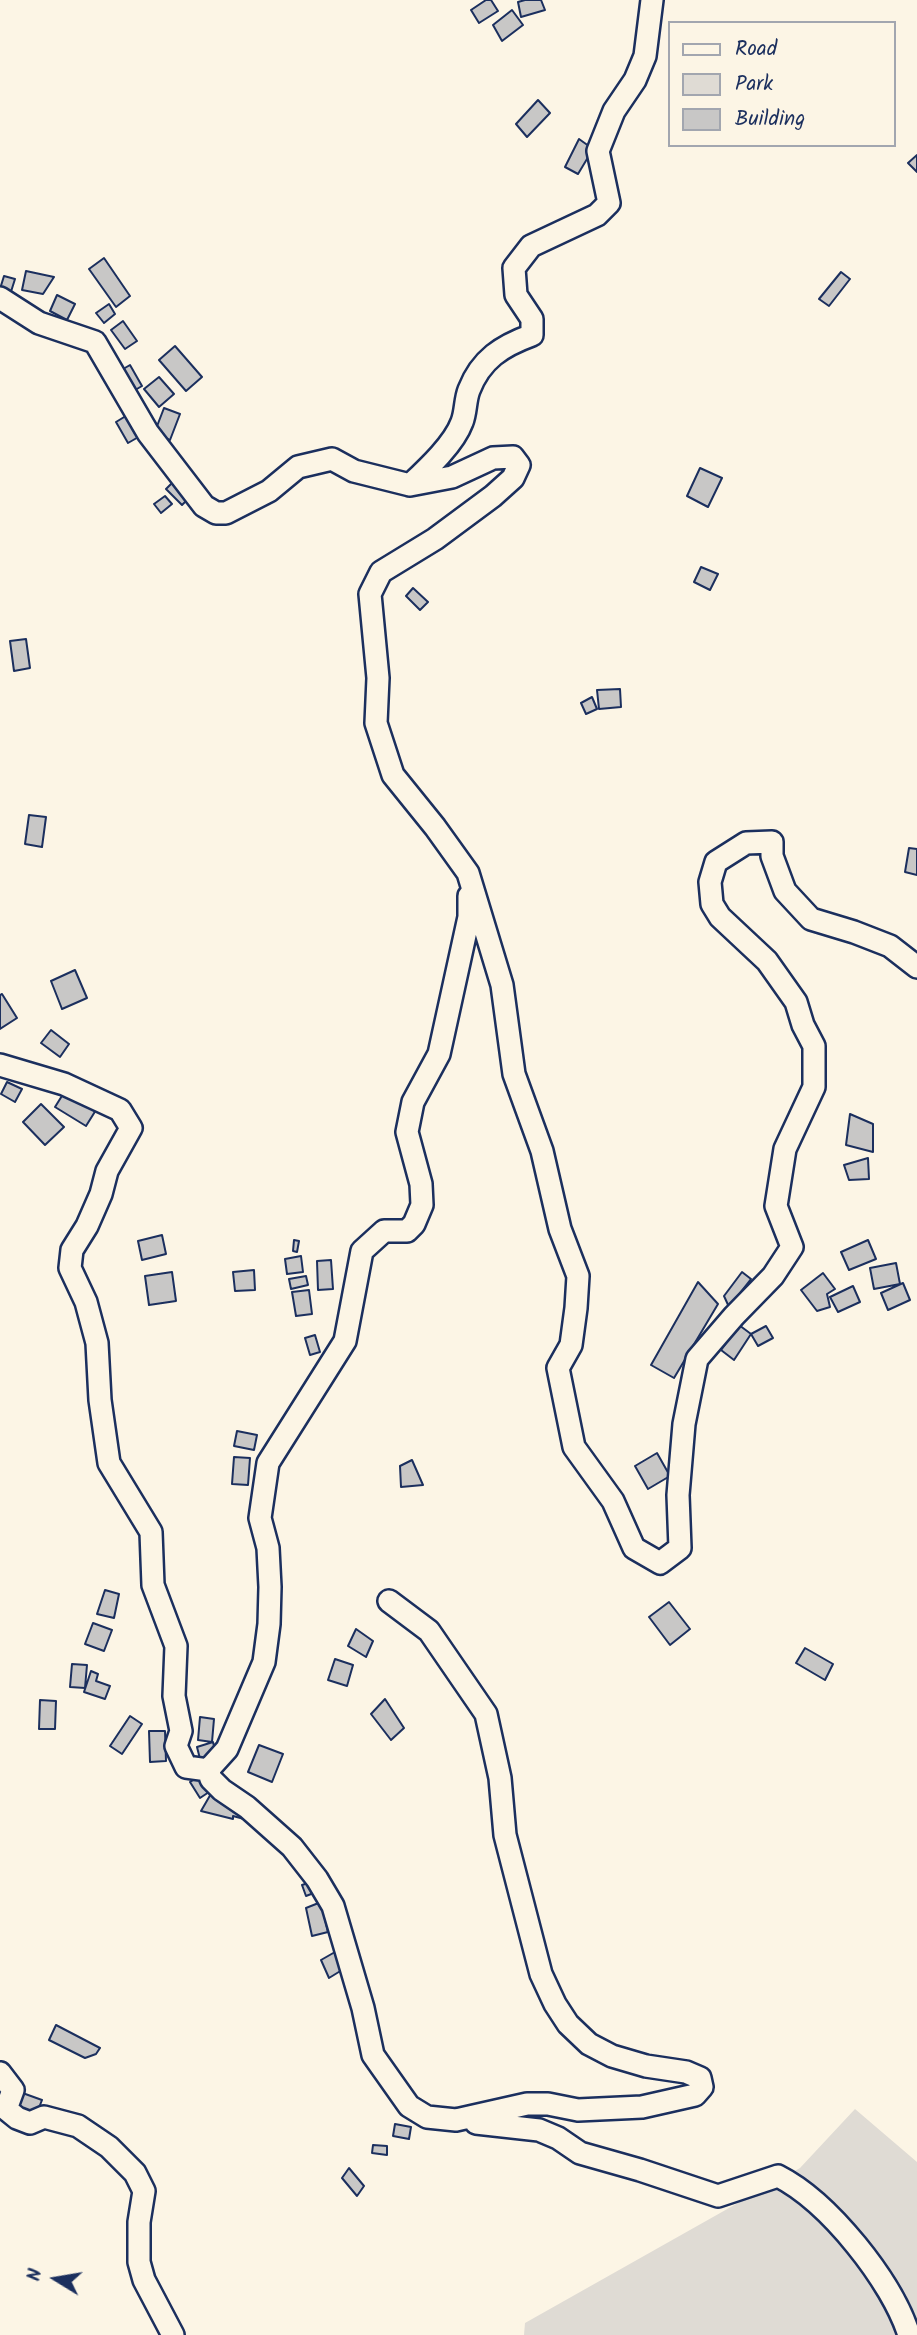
<!DOCTYPE html>
<html>
<head>
<meta charset="utf-8">
<style>
  body { margin:0 }
  #map { position:relative; width:917px; height:2335px; overflow:hidden; background:#fcf5e5; font-family:Kalam,sans-serif }
  canvas { display:block }
  .legend { position:absolute; left:668px; top:21px; width:228px; height:126px; box-sizing:border-box; background:#fcf5e5; border:2px solid #a2a6af; margin:0; padding:9px 12px; list-style:none; font-size:21px; color:#1b2f5e }
  .legend li { display:flex; align-items:center; gap:14px; height:35px }
  .legend b { width:35px; border:2px solid #a2a6af }
  .north { position:absolute; left:21px; top:2244px; width:70px; height:70px; -webkit-text-stroke:5px #fcf5e5; paint-order:stroke; rotate:281deg; font-size:19px; font-weight:700; line-height:28px; text-align:center; color:#1b2f5e }
  .north::after { content:''; display:block; margin:auto; width:24px; height:32px; background:#1b2f5e; clip-path:polygon(50% 0,100% 100%,50% 72%,0 100%) }
</style>
</head>
<body>
<div id="map">
<canvas width="917" height="2335"></canvas>
<ul class="legend">
<li><b style="height:9px;background:#fcf5e5"></b>Road</li>
<li><b style="height:19px;background:#dfdbd4"></b>Park</li>
<li><b style="height:19px;background:#c8c7c6"></b>Building</li>
</ul>
<div class="north">N</div>
</div>
<script>
const c = document.querySelector('canvas').getContext('2d');
c.lineJoin = 'round';
function fill(path, color) { c.fillStyle = color; c.fill(path, 'evenodd'); }
function trace(path, color, width, dash) { c.strokeStyle = color; c.lineWidth = width; c.lineCap = dash ? 'butt' : 'round'; c.setLineDash(dash || []); c.stroke(path); }
const green = new Path2D(`
  M 855,2109 L 917,2162 L 917,2335 L 524,2335 L 525,2323 L 800,2168 Z`);
const building = new Path2D(`
  M 486,0 L 491,0 L 498,11 L 479,23 L 471,10 Z
  M 525,0 L 541,0 L 545,10 L 521,17 L 518,2 Z
  M 512,10 L 523,25 L 502,41 L 493,25 Z
  M 538,100 L 550,113 L 527,137 L 516,124 Z
  M 579,139 L 593,149 L 578,174 L 565,167 Z
  M 917,155 L 917,172 L 908,163 Z
  M 104,258 L 130,296 L 116,307 L 89,269 Z
  M 26,271 L 54,277 L 43,294 L 22,290 Z
  M 841,272 L 850,279 L 829,306 L 819,299 Z
  M 4,276 L 15,279 L 9,298 L 0,289 Z
  M 57,295 L 75,304 L 67,320 L 50,311 Z
  M 109,304 L 115,314 L 104,323 L 96,313 Z
  M 123,321 L 137,341 L 125,349 L 111,330 Z
  M 175,346 L 202,377 L 186,391 L 159,360 Z
  M 130,365 L 142,386 L 130,393 L 118,372 Z
  M 159,377 L 174,394 L 159,407 L 144,389 Z
  M 164,408 L 180,414 L 170,440 L 154,434 Z
  M 129,414 L 142,435 L 128,443 L 116,422 Z
  M 700,468 L 722,478 L 708,507 L 687,496 Z
  M 176,479 L 192,495 L 182,505 L 166,489 Z
  M 165,496 L 172,504 L 161,513 L 154,504 Z
  M 701,567 L 718,574 L 710,590 L 694,582 Z
  M 413,588 L 428,602 L 420,610 L 406,596 Z
  M 26,639 L 30,668 L 14,671 L 10,641 Z
  M 620,689 L 621,707 L 599,709 L 597,690 Z
  M 592,697 L 597,709 L 586,714 L 581,703 Z
  M 29,815 L 46,817 L 42,847 L 25,844 Z
  M 909,848 L 917,849 L 917,875 L 905,872 Z
  M 75,970 L 87,998 L 62,1009 L 51,981 Z
  M 2,994 L 17,1018 L 0,1029 L 0,995 Z
  M 51,1030 L 69,1044 L 60,1057 L 41,1043 Z
  M 7,1082 L 22,1089 L 15,1102 L 1,1094 Z
  M 65,1091 L 96,1110 L 86,1126 L 55,1107 Z
  M 41,1104 L 64,1127 L 45,1145 L 23,1122 Z
  M 850,1114 L 873,1124 L 873,1152 L 846,1145 Z
  M 868,1158 L 869,1179 L 849,1180 L 844,1165 Z
  M 162,1235 L 166,1254 L 142,1260 L 138,1241 Z
  M 294,1240 L 299,1241 L 297,1252 L 293,1251 Z
  M 868,1240 L 876,1259 L 849,1270 L 841,1252 Z
  M 301,1256 L 303,1272 L 287,1274 L 285,1259 Z
  M 331,1260 L 333,1289 L 318,1290 L 317,1261 Z
  M 896,1263 L 900,1284 L 874,1289 L 870,1268 Z
  M 254,1270 L 255,1290 L 235,1291 L 233,1272 Z
  M 172,1272 L 176,1301 L 149,1305 L 145,1276 Z
  M 742,1272 L 751,1279 L 729,1307 L 724,1296 Z
  M 823,1273 L 835,1289 L 827,1294 L 830,1307 L 817,1311 L 801,1290 Z
  M 306,1276 L 308,1285 L 291,1289 L 289,1279 Z
  M 698,1282 L 718,1304 L 674,1378 L 651,1365 Z
  M 903,1283 L 910,1300 L 888,1310 L 881,1293 Z
  M 853,1286 L 860,1302 L 838,1312 L 830,1297 Z
  M 309,1290 L 312,1314 L 296,1316 L 292,1292 Z
  M 739,1325 L 751,1334 L 734,1360 L 721,1350 Z
  M 766,1326 L 773,1338 L 758,1346 L 751,1334 Z
  M 315,1335 L 320,1352 L 310,1355 L 305,1338 Z
  M 237,1431 L 257,1435 L 254,1450 L 234,1446 Z
  M 657,1453 L 670,1476 L 648,1489 L 635,1466 Z
  M 234,1457 L 250,1458 L 248,1485 L 232,1484 Z
  M 412,1460 L 423,1485 L 401,1487 L 400,1466 Z
  M 105,1590 L 119,1594 L 114,1618 L 97,1614 Z
  M 669,1602 L 690,1629 L 670,1645 L 649,1617 Z
  M 93,1623 L 112,1630 L 104,1651 L 85,1644 Z
  M 356,1629 L 373,1641 L 366,1657 L 348,1646 Z
  M 805,1648 L 833,1664 L 825,1680 L 796,1663 Z
  M 335,1659 L 353,1665 L 347,1686 L 328,1680 Z
  M 72,1664 L 87,1665 L 85,1688 L 70,1687 Z
  M 91,1671 L 98,1674 L 96,1681 L 110,1686 L 105,1699 L 84,1692 Z
  M 385,1699 L 404,1728 L 391,1740 L 371,1714 Z
  M 40,1700 L 56,1701 L 55,1729 L 39,1729 Z
  M 130,1716 L 142,1724 L 122,1754 L 110,1746 Z
  M 200,1717 L 214,1719 L 212,1742 L 198,1740 Z
  M 149,1731 L 165,1731 L 166,1761 L 150,1762 Z
  M 213,1742 L 216,1754 L 200,1759 L 197,1747 Z
  M 259,1745 L 283,1754 L 272,1782 L 248,1772 Z
  M 200,1776 L 209,1792 L 200,1798 L 190,1782 Z
  M 212,1792 L 247,1813 L 244,1819 L 233,1816 L 233,1819 L 201,1811 Z
  M 314,1881 L 319,1891 L 306,1896 L 302,1885 Z
  M 321,1902 L 328,1932 L 312,1936 L 306,1908 Z
  M 335,1952 L 342,1970 L 329,1978 L 321,1960 Z
  M 56,2025 L 100,2048 L 96,2054 L 85,2058 L 49,2040 Z
  M 17,2091 L 42,2100 L 35,2118 L 11,2109 Z
  M 395,2124 L 411,2127 L 409,2139 L 393,2136 Z
  M 373,2145 L 387,2146 L 387,2155 L 372,2153 Z
  M 349,2168 L 364,2186 L 357,2196 L 342,2178 Z`);
const minor = new Path2D(`
  M 0,298 L 39,323 L 95,342 L 148,433 L 204,506 L 216,513 L 226,513 L 269,491 L 298,467 L 332,459 L 354,471 L 410,485 L 452,477 L 493,458 L 513,457 L 519,465 L 513,478 L 493,496 L 435,539 L 381,572 L 370,594 L 378,678 L 376,723 L 393,775 L 435,827 L 468,873 L 502,985 L 514,1074 L 542,1151 L 560,1229 L 578,1276 L 576,1308 L 571,1345 L 558,1368 L 574,1447 L 613,1501 L 634,1548 L 660,1563 L 680,1548 L 678,1495 L 684,1424 L 697,1359 L 734,1316 L 773,1276 L 792,1247 L 776,1206 L 785,1149 L 814,1087 L 814,1046 L 803,1025 L 796,1002 L 767,961 L 720,917 L 712,904 L 710,882 L 716,862 L 746,843 L 772,842 L 772,856 L 785,891 L 811,919 L 854,932 L 890,946 L 917,967
  M 410,485 C 427,469 454,444 462,422 C 466,412 465,400 469,390 C 481,359 502,346 532,335 L 532,319 L 516,295 L 514,268 L 531,246 L 597,215 L 609,203 L 598,151 L 614,111 L 635,80 L 645,56 L 652,0
  M 0,1065 L 64,1084 L 120,1110 L 131,1128 L 107,1171 L 101,1194 L 87,1226 L 72,1250 L 70,1268 L 86,1302 L 97,1343 L 100,1400 L 109,1463 L 151,1532 L 153,1585 L 176,1646 L 174,1696 L 181,1731 L 176,1746 L 186,1767 L 208,1770 L 227,1749 L 264,1662 L 269,1624 L 270,1587 L 268,1548 L 260,1518 L 268,1463 L 345,1341 L 362,1251 L 384,1231 L 407,1231 L 414,1224 L 422,1205 L 421,1184 L 407,1132 L 413,1102 L 439,1054 L 469,917 L 469,896
  M 208,1770 L 211,1779 L 222,1790 L 247,1807 L 292,1847 L 317,1879 L 333,1906 L 363,2008 L 373,2055 L 409,2106 L 427,2117 L 456,2120 L 527,2104 L 548,2104 L 578,2110 L 642,2107 L 695,2095 L 702,2087 L 700,2078 L 686,2072 L 646,2066 L 612,2056 L 589,2044 L 568,2024 L 555,2004 L 541,1974 L 505,1835 L 500,1778 L 486,1714 L 429,1631 L 389,1601
  M 0,2073 L 13,2090 L 6,2109 L 17,2118 L 30,2123 L 44,2117 L 78,2126 L 109,2147 L 135,2173 L 144,2191 L 139,2222 L 139,2262 L 144,2280 L 173,2335
  M 476,2123 L 539,2130 L 558,2138 L 580,2153 L 640,2170 L 718,2196 L 778,2176 C 829,2202 892,2281 909,2335`);
fill(green, '#dfdbd4');
fill(building, '#c8c7c6');
trace(building, '#1b2f5e', 2);
trace(minor, '#1b2f5e', 26);
trace(minor, '#fcf5e5', 21);
</script>
</body>
</html>
